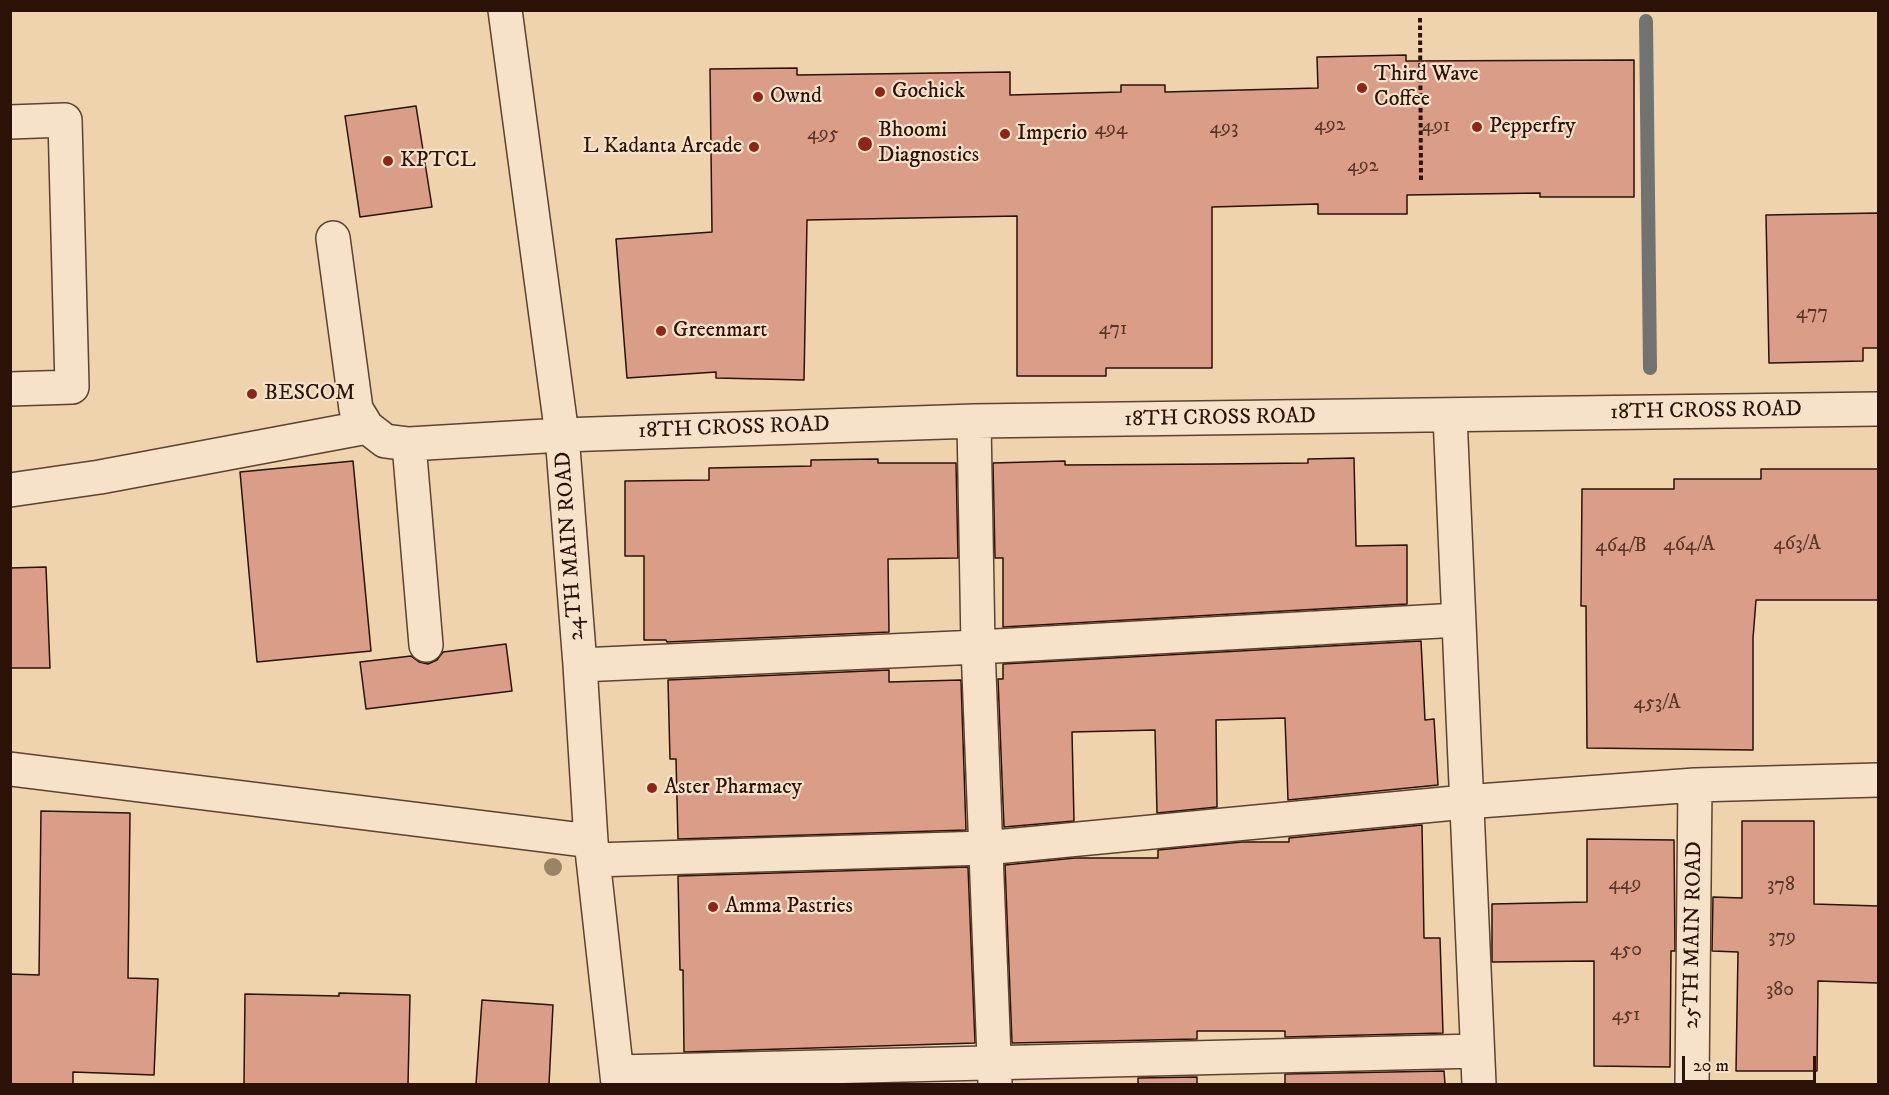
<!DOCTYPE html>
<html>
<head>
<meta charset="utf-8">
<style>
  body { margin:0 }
  #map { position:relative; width:1889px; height:1095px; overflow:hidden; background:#efd3ac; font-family:"IM FELL DW Pica",serif }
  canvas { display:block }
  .frame { position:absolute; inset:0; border:12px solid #2b1106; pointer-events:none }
  .scale { position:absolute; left:1682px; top:1056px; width:134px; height:27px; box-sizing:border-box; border:3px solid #2b1106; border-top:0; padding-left:8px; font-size:18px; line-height:21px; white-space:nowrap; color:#2b1106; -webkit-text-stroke:4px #f5e2c9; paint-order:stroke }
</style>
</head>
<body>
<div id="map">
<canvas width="1889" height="1095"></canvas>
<div class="frame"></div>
<div class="scale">20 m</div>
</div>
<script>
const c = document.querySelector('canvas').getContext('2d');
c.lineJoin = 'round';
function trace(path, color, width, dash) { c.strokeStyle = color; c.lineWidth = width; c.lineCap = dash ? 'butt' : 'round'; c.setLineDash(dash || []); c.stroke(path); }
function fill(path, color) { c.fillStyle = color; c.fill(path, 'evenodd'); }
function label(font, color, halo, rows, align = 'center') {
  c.font = font + ' "IM FELL DW Pica",serif'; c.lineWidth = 4.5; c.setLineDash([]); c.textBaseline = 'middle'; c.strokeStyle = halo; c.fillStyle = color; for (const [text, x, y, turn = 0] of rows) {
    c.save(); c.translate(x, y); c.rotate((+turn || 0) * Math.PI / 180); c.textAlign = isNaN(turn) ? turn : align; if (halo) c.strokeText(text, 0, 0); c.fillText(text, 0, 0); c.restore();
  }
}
const stream = new Path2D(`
  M 1646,21 L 1650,368`);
const building = new Path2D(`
  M 1406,55 L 1406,61 L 1634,60 L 1634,197 L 1540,197 L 1540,193 L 1407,195 L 1407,214 L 1318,214 L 1318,204 L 1212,207 L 1212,368 L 1106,368 L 1106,376 L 1017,376 L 1017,216 L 807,220 L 804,380 L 716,378 L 716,372 L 627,378 L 616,239 L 712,232 L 710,69 L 797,68 L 797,75 L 1010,72 L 1010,95 L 1121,92 L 1121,85 L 1165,85 L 1165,92 L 1318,88 L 1317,57 Z
  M 416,106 L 432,207 L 360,217 L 345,116 Z
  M 1878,213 L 1878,348 L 1863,348 L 1863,361 L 1769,363 L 1766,215 Z
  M 1354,458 L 1356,546 L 1407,545 L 1407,604 L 1003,627 L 1003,558 L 995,558 L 993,463 L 1065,461 L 1065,465 L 1217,464 L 1308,463 L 1308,459 Z
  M 878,459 L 878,463 L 956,463 L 958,558 L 888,559 L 889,632 L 667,642 L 666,640 L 644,640 L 644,556 L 625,556 L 625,481 L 709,480 L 709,468 L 811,466 L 811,460 Z
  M 353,461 L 371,651 L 257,662 L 240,472 Z
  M 1761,469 L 1878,469 L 1878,600 L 1756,600 L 1753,638 L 1753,750 L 1587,748 L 1586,606 L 1581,606 L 1582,489 L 1674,489 L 1674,479 L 1761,479 Z
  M 46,567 L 50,668 L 10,668 L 10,568 Z
  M 1421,641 L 1425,720 L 1434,719 L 1438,785 L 1288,800 L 1285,718 L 1216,720 L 1217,807 L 1157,813 L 1155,730 L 1072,732 L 1074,821 L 1004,827 L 998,679 L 1003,679 L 1003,664 Z
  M 506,644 L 512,691 L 366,709 L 360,662 L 411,656 L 419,662 L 428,664 L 437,660 L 443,652 Z
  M 889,670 L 889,682 L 961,680 L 966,830 L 678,839 L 676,759 L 670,759 L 668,680 Z
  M 41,811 L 130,813 L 128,978 L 158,979 L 154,1075 L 73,1072 L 73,1084 L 10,1084 L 10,974 L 39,975 Z
  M 1742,821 L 1814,821 L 1814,904 L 1878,906 L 1878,983 L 1818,981 L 1817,1071 L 1736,1071 L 1738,952 L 1712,951 L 1713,897 L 1742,898 Z
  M 1422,825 L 1424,938 L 1440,938 L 1443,1033 L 1285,1037 L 1285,1031 L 1197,1031 L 1197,1039 L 1012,1043 L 1005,865 L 1075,858 L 1158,858 L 1158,850 L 1242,842 L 1289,842 L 1289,838 Z
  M 1587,839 L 1674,840 L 1675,951 L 1671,951 L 1670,1067 L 1594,1066 L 1594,961 L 1492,962 L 1492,904 L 1587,902 Z
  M 968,867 L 975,1043 L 684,1052 L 683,970 L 680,970 L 678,876 Z
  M 339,993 L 410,995 L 408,1084 L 244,1084 L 245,994 L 339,996 Z
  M 482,1000 L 553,1005 L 549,1084 L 476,1084 Z
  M 1444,1071 L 1445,1084 L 1285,1084 L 1285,1074 Z
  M 1197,1077 L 1197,1084 L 1138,1084 L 1138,1078 Z`);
const path = new Path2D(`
  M 1420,18 L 1421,180`);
const minor = new Path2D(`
  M 505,10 L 562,435 L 580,665 L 591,841 L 618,1084
  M 10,122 L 65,120 L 72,387 L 10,389
  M 333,238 L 356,409 L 367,427 L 385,441 L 409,444 L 562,435 L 974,421 L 1878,409
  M 1450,416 L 1479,1084
  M 974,421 L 978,647 L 995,1083
  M 409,444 L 426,645
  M 10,490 L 100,477 L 367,427
  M 580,665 L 978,647 L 1458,620
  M 10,769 L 591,841
  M 593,860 L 985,848 L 1465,802 L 1695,785 L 1878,780
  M 617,1072 L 1477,1051
  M 1692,1084 L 1695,785`);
const trees = [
  [553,867]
];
const markers = [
  [1362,88,6,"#8f2418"],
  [880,92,6,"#8f2418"],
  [758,97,6,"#8f2418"],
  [1477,127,6,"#8f2418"],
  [1005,134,6,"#8f2418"],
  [865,144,8,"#8f2418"],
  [754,147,6,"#8f2418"],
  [388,161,6,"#8f2418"],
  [661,331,6,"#8f2418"],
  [252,394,6,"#8f2418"],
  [652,788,6,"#8f2418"],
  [713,907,6,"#8f2418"]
];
const numberNames = [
  ["492",1330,126],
  ["491",1436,127],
  ["493",1224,129],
  ["494",1111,130],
  ["495",823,135],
  ["492",1363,167],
  ["477",1812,314],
  ["471",1113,330],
  ["463/A",1797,545],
  ["464/A",1689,546],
  ["464/B",1621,547],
  ["453/A",1657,704],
  ["449",1625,885],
  ["378",1781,886],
  ["379",1782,938],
  ["450",1626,951],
  ["380",1780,991],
  ["451",1626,1016]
];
const poiNames = [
  ["Third Wave",1374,75],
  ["Coffee",1374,100],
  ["Gochick",892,92],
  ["Ownd",770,97],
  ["Pepperfry",1489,127],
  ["Bhoomi",878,131],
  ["Diagnostics",878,156],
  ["Imperio",1017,134],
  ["L Kadanta Arcade",742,147,"right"],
  ["KPTCL",400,161],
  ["Greenmart",673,331],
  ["BESCOM",264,394],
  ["Aster Pharmacy",664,788],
  ["Amma Pastries",725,907]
];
const streetNames = [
  ["18TH CROSS ROAD",1706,412,-1],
  ["18TH CROSS ROAD",1220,419,-1],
  ["18TH CROSS ROAD",734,429,-2],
  ["24TH MAIN ROAD",571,546,-94],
  ["25TH MAIN ROAD",1694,935,-89]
];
trace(stream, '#717370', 14);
fill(building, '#da9e88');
trace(building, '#2b1106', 1.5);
trace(minor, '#5c4230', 36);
trace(path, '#2b1106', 4, [4.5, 3]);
trace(minor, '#f5e2c9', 33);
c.fillStyle = '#9b8466';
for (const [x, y] of trees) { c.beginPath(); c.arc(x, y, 9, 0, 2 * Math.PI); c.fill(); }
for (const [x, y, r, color] of markers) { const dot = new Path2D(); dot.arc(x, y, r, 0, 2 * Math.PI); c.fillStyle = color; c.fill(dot); trace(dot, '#f5e2c9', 2); }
label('20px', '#573426', null, numberNames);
label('22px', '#2b1106', '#f5e2c9', poiNames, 'left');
label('22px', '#2b1106', '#f5e2c9', streetNames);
</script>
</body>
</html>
